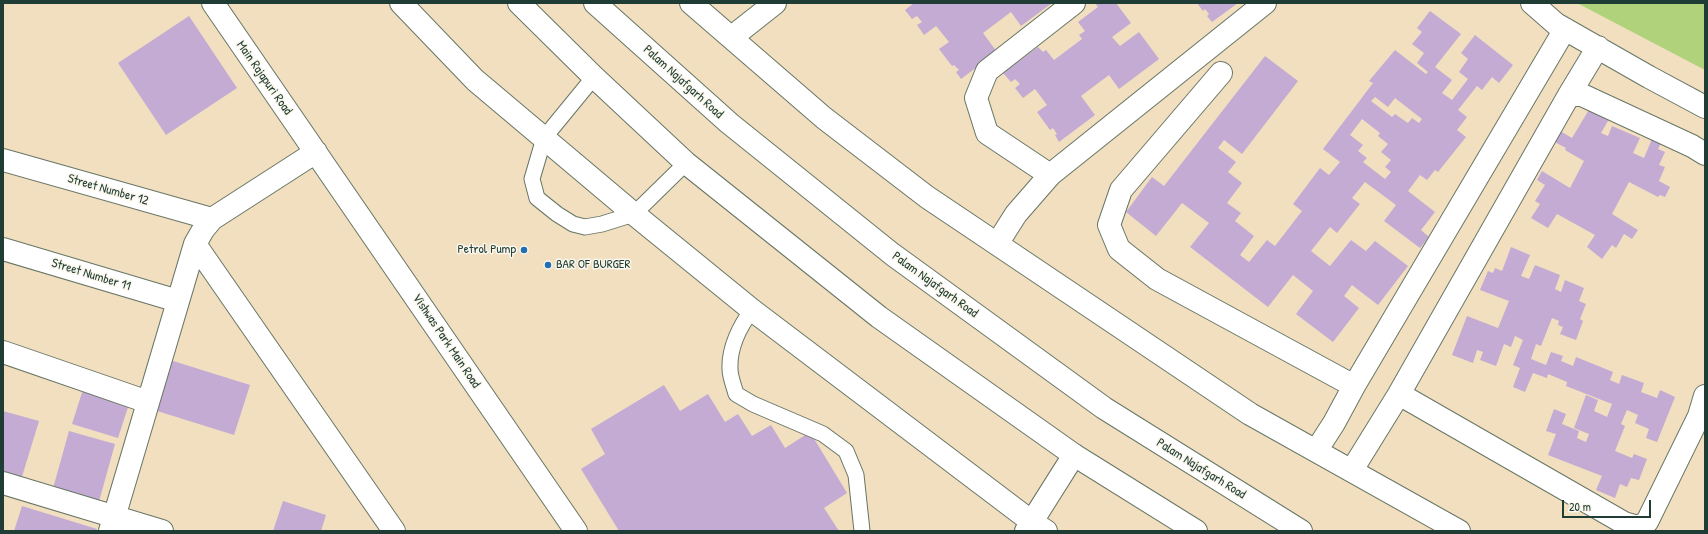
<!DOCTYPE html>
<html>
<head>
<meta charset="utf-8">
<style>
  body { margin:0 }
  #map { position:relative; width:1708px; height:534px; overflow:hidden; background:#f1dfc0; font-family:"Patrick Hand",sans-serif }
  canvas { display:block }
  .frame { position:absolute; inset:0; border:4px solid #1f3d34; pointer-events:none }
  .scale { position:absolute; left:1562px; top:500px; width:89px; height:18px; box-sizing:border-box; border:2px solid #1f3d34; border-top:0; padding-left:5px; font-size:12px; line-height:14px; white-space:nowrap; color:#1f3d34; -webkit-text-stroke:3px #fbf7ec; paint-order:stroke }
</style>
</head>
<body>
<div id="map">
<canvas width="1708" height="534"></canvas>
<div class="frame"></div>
<div class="scale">20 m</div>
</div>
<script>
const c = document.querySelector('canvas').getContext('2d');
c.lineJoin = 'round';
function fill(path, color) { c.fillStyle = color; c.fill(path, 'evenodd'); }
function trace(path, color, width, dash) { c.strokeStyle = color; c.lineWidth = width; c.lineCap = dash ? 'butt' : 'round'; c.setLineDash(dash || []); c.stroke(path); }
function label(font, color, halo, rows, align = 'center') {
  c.font = font + ' "Patrick Hand",sans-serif'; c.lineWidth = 3; c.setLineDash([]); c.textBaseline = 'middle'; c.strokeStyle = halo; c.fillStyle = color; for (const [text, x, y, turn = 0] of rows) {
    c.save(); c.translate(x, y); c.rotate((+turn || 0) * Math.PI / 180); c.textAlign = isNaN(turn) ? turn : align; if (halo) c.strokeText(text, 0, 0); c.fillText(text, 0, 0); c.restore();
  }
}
const green = new Path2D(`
  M 1577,3 L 1705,3 L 1705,70 Z`);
const building = new Path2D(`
  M 914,3 L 1052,3 L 1021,26 L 1011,12 L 983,33 L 997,52 L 961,79 L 956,72 L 959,70 L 954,65 L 952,66 L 939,49 L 949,42 L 936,26 L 924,35 L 917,25 L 922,22 L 917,16 L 912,19 L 905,10 Z
  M 1095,3 L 1116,3 L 1131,23 L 1112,37 L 1120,46 L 1139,32 L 1159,59 L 1119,89 L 1109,75 L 1081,96 L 1095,115 L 1059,142 L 1055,135 L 1057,134 L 1053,128 L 1050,130 L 1037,112 L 1047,105 L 1035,89 L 1023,98 L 1015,88 L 1020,84 L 1015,79 L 1011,82 L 1003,73 L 1038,47 L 1043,52 L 1046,50 L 1054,60 L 1082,39 L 1079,35 L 1085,31 L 1078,22 L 1098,7 Z
  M 1197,3 L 1238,3 L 1212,22 L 1207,16 L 1209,14 L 1205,9 L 1203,11 Z
  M 1430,11 L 1461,34 L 1435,67 L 1452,80 L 1442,93 L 1452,100 L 1468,79 L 1459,72 L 1468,59 L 1461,53 L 1475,35 L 1513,65 L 1499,83 L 1492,77 L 1482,90 L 1477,86 L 1458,110 L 1467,117 L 1457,130 L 1466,137 L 1438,172 L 1435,170 L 1427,180 L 1420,175 L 1408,191 L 1435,212 L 1421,230 L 1429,237 L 1420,248 L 1384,221 L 1396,205 L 1365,182 L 1352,198 L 1360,204 L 1337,233 L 1330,227 L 1311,251 L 1330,266 L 1351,240 L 1366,251 L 1375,241 L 1408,266 L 1378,305 L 1352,285 L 1344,296 L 1359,308 L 1333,342 L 1296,314 L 1313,291 L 1293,275 L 1268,307 L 1190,247 L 1209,223 L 1182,203 L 1156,236 L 1126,212 L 1152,177 L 1164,186 L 1265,56 L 1298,81 L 1242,154 L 1224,140 L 1218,148 L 1236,162 L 1228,172 L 1242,183 L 1227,203 L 1241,213 L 1235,221 L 1254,236 L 1240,255 L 1249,262 L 1267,240 L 1275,246 L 1302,211 L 1293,204 L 1320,168 L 1329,175 L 1340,162 L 1323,149 L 1373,83 L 1369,81 L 1395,50 L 1426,74 L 1428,72 L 1417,63 L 1424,53 L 1412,44 L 1422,32 L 1417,28 ZM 1375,97 L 1388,107 L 1395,98 L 1422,119 L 1419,123 L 1412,118 L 1408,123 L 1395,114 L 1392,117 L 1371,101 ZM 1362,119 L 1380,133 L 1378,136 L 1388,144 L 1381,152 L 1391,160 L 1385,167 L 1391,172 L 1385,179 L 1363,162 L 1367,158 L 1358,151 L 1363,145 L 1350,135 Z
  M 189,16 L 237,88 L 166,135 L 118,63 Z
  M 1593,103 L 1612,114 L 1601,133 L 1608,136 L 1612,126 L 1640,138 L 1633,153 L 1644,158 L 1652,139 L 1661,143 L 1658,149 L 1665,152 L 1659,165 L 1665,167 L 1659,181 L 1670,187 L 1665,197 L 1660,195 L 1658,197 L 1629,182 L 1612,214 L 1638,230 L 1632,239 L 1624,234 L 1616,248 L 1612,245 L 1602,259 L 1587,247 L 1595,235 L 1557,214 L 1548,228 L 1531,218 L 1540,204 L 1535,201 L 1545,185 L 1537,180 L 1542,171 L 1570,188 L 1584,161 L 1565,150 L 1566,148 L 1549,139 L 1555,128 L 1572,138 Z
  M 1511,247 L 1530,255 L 1521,276 L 1529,279 L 1535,265 L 1560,275 L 1555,289 L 1561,292 L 1565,280 L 1584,288 L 1579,301 L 1586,304 L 1580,319 L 1583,321 L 1576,340 L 1560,334 L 1563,327 L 1558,325 L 1559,321 L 1552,318 L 1541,346 L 1536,344 L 1531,359 L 1546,365 L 1551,352 L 1563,356 L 1561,361 L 1573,366 L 1576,357 L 1613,372 L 1610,380 L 1619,384 L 1622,375 L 1644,383 L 1641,392 L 1657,398 L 1660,390 L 1675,397 L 1657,442 L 1646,438 L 1649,429 L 1635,423 L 1638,415 L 1627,410 L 1621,424 L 1625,426 L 1615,451 L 1632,458 L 1634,454 L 1647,459 L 1639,480 L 1631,478 L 1627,487 L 1620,484 L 1615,498 L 1596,490 L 1602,476 L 1548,455 L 1556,434 L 1546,431 L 1554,409 L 1566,414 L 1562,424 L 1579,431 L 1577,438 L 1586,442 L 1589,434 L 1574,428 L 1586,395 L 1598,400 L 1594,411 L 1607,417 L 1612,404 L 1566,386 L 1567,382 L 1548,374 L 1547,378 L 1533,373 L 1525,392 L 1513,387 L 1520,368 L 1513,365 L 1523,340 L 1515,336 L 1511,347 L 1504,344 L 1496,366 L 1480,360 L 1483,352 L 1477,350 L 1473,363 L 1452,355 L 1467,316 L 1498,328 L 1509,301 L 1480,290 L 1488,271 L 1493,273 L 1495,268 L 1502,271 Z
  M 170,360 L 250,385 L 234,435 L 154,410 Z
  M 85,383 L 131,398 L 118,438 L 72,424 Z
  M 664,385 L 680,411 L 708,394 L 725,422 L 738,414 L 752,436 L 771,425 L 785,448 L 810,432 L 847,493 L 824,508 L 839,531 L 619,531 L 581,469 L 605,454 L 591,429 Z
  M 3,411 L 39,421 L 21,480 L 3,475 Z
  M 69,431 L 115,444 L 98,505 L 52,492 Z
  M 283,501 L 326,515 L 321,531 L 273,531 Z
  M 22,506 L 97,529 L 96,531 L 14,531 Z`);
const service = new Path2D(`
  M 594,77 L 544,138 L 532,179 L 537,198 L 557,214 L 573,224 L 585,227 L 602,224 L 634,214 L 686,163
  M 752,310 C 740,326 729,348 730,369 C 730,377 734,386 736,394 L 753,404 L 823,434 L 846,451 L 856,475 L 862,531`);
const minor = new Path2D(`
  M 213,3 L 576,531
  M 401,3 L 475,80 L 634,214 L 752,310 L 1032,522 L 1046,531
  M 691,3 L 824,118 L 927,197 L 997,244 L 1250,414 L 1459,531
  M 1532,3 L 1556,24 L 1649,77 L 1705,107
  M 732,37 L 775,3
  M 1221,73 L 1121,190 L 1109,225 L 1119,249 L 1157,279 L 1354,386
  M 1569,95 L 1582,95 L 1692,146 L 1705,154
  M 3,160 L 212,219
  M 1050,175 L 987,133 L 976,98 L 987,71 L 1074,3
  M 195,244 L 394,531
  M 997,244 L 1016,214 L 1050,175 L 1265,3
  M 3,249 L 178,301
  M 3,352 L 148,402
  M 1399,394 L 1624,523 L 1638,527 L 1647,522 L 1699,416 L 1705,396
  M 1316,451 L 1334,423 L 1354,386 L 1565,29
  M 1352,470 L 1399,394 L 1569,95 L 1598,47
  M 3,483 L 162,531
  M 110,531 L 195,244 L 203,230 L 212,219 L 316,152
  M 1026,531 L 1074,455`);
const secondary = new Path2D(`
  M 519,3 L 594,77 L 686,163 L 879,317 L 1074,455 L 1196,531
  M 595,3 L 729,123 L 892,254 L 1104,408 L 1301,531`);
const markers = [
  [524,250,4,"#1f6fb2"],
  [548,265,4,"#1f6fb2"]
];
const streetNames = [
  ["Main Rajapuri Road",264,78,55],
  ["Palam Najafgarh Road",683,82,42],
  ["Street Number 12",108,190,16],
  ["Street Number 11",91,275,17],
  ["Palam Najafgarh Road",935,285,36],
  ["Vishwas Park Main Road",446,341,56],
  ["Palam Najafgarh Road",1201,469,32]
];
const poiNames = [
  ["Petrol Pump",516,250],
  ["BAR OF BURGER",556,265,"left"]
];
fill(green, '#afd27a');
fill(building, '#c4abd3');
trace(service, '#687665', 17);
trace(minor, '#687665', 24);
trace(secondary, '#687665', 24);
trace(service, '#fff', 15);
trace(minor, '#fff', 22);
trace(secondary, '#fff', 22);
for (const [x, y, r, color] of markers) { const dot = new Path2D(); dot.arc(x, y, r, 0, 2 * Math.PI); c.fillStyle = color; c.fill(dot); trace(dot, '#fbf7ec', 1.5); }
label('13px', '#1f3d34', '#fbf7ec', streetNames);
label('13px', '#1f3d34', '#fbf7ec', poiNames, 'right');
</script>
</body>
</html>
